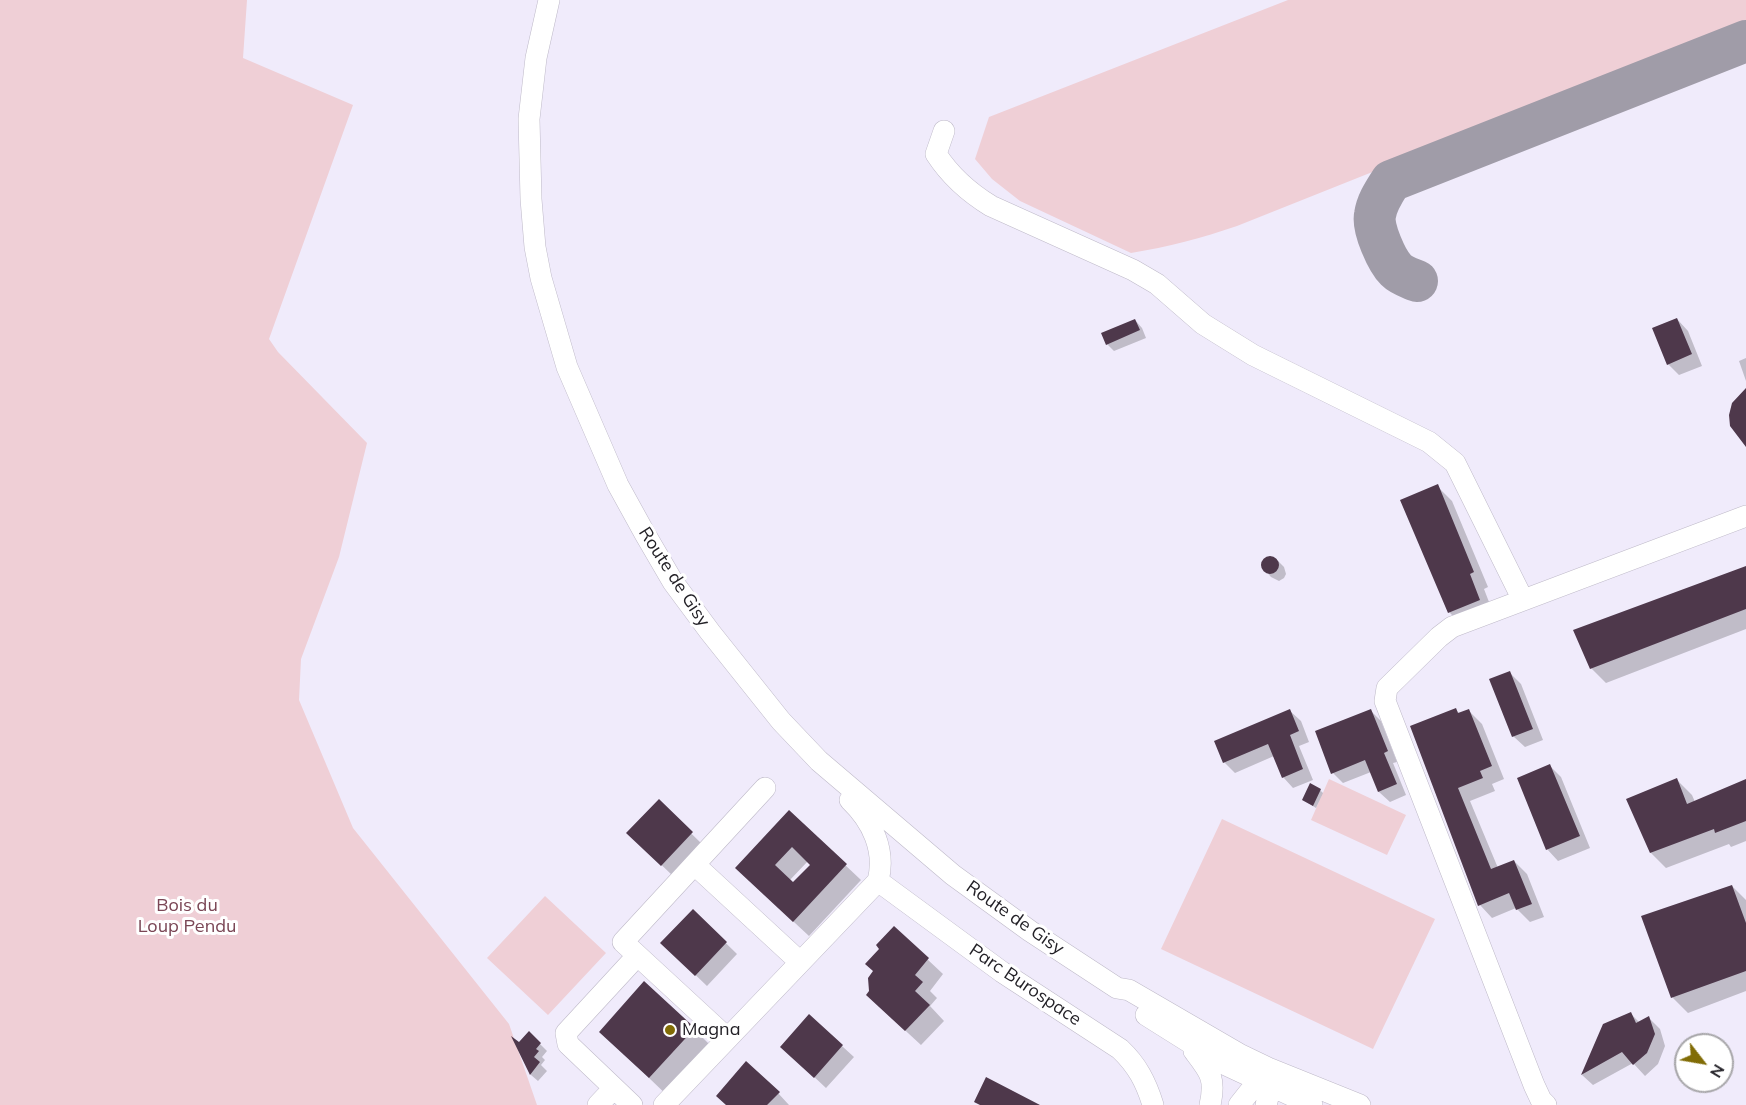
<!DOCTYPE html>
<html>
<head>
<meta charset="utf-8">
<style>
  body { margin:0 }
  #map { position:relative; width:1746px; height:1105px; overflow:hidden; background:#f0ebfb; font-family:Mulish,sans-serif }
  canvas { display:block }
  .north { position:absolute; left:1674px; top:1033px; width:60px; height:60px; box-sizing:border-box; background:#fff; border:2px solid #a7a6a9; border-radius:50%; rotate:121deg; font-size:16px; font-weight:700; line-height:24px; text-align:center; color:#232127 }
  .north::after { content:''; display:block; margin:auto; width:21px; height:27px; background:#816c06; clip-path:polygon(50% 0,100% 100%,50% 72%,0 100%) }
</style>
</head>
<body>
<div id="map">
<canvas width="1746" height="1105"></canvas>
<div class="north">N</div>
</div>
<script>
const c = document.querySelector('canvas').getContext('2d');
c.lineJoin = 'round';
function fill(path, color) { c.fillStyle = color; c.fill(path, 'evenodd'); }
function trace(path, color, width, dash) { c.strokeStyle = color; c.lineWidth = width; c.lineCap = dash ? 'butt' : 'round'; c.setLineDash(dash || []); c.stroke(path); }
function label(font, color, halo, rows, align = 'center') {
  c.font = font + ' Mulish,sans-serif'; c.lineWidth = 6; c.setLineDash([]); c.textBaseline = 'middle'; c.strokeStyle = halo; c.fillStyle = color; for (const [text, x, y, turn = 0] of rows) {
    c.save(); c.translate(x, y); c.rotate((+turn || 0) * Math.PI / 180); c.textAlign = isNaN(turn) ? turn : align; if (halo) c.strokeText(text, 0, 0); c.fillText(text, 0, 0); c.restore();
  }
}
const green = new Path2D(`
  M 0,0 L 247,0 L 243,58 L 353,105 L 269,339 L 278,352 L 367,443 L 339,557 L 301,659 L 299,700 L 353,828 L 509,1024 L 537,1105 L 0,1105 Z
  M 1288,0 L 1746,0 L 1746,23 L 1237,226 C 1202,238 1168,247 1131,253 L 1020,201 L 992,179 L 975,159 L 989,117 Z
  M 1329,779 L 1406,815 L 1387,855 L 1311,820 Z
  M 1222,819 L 1435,919 L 1373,1049 L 1161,949 Z
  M 545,896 L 606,953 L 548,1015 L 487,958 Z`);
const shadow = new Path2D(`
  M 1677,319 L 1688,331 L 1702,366 L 1679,375 L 1668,364 Z
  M 1135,320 L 1142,328 L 1146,338 L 1114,351 L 1107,344 Z
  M 1746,358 L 1746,381 L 1739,361 Z
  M 1437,486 L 1452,501 L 1488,587 L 1484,589 L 1494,615 L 1465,628 L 1450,613 L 1401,501 Z
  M 1269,557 L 1276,559 L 1284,567 L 1286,574 L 1284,578 L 1279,581 L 1271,577 L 1264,569 L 1262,564 L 1264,559 Z
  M 1746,568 L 1746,629 L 1606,683 L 1591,668 Z
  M 1510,673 L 1521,684 L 1543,740 L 1525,747 L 1513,736 Z
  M 1455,709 L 1460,714 L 1469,711 L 1482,724 L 1504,779 L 1492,784 L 1495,791 L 1470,801 L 1498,868 L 1514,861 L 1527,874 L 1544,917 L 1530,922 L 1516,908 L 1492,918 L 1480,905 L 1412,726 Z
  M 1370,710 L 1381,721 L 1397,762 L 1393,763 L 1406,795 L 1390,802 L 1379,792 L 1371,772 L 1343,783 L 1333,773 Z
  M 1290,711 L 1301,721 L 1309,742 L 1299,746 L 1313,780 L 1293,788 L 1283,777 L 1274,756 L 1235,773 L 1224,762 Z
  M 1550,766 L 1561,777 L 1590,848 L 1558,861 L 1547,849 Z
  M 1677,780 L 1692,795 L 1695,802 L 1746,781 L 1746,841 L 1731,847 L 1729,844 L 1666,868 L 1651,853 Z
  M 1320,790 L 1323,793 L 1316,808 L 1303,800 Z
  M 659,802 L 703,845 L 673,876 L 628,833 Z
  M 789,812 L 861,880 L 809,936 L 752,883 ZM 808,861 L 812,865 L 793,884 L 789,881 Z
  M 1732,886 L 1746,900 L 1746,991 L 1688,1013 L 1673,998 L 1643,917 Z
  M 693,911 L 737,954 L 707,986 L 662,943 Z
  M 894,928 L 943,974 L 930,991 L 937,998 L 930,1006 L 944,1021 L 921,1045 L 883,1010 L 874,972 L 881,949 Z
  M 1631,1014 L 1639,1022 L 1649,1018 L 1660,1029 L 1665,1046 L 1658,1064 L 1645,1076 L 1633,1063 L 1593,1085 L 1582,1075 L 1604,1025 Z
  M 809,1016 L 854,1057 L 826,1088 L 794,1058 Z
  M 694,1029 L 716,1051 L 672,1100 L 601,1032 Z
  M 529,1033 L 547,1051 L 542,1057 L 545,1060 L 541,1065 L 547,1071 L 538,1081 L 531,1075 L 517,1045 Z
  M 778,1093 L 789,1105 L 727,1105 Z`);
const taxiway = new Path2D(`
  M 1417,281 C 1410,278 1402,276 1396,270 C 1387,261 1372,228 1375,215 C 1377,202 1384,192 1391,181 L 1746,41`);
const building = new Path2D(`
  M 1677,318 L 1692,354 L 1667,365 L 1652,328 Z
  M 1135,319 L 1140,330 L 1106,345 L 1101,333 Z
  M 1746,388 L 1746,447 L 1730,426 L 1729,415 L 1732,403 Z
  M 1438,484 L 1474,572 L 1470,574 L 1480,600 L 1448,613 L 1400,500 Z
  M1261 565a9 9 0 1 1 18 0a9 9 0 1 1-18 0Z
  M 1746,566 L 1746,609 L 1590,669 L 1573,630 Z
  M 1510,671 L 1533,729 L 1512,737 L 1489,679 Z
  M 1456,708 L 1458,713 L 1469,709 L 1492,766 L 1480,771 L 1483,778 L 1458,788 L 1491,869 L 1514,860 L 1532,904 L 1516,910 L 1509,893 L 1478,906 L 1410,726 Z
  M 1290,709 L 1299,731 L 1290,735 L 1303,769 L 1282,778 L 1268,744 L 1223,763 L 1214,741 Z
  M 1371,709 L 1388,751 L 1384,753 L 1397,784 L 1378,792 L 1365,760 L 1331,774 L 1315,731 Z
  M 1550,764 L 1580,836 L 1546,850 L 1517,778 Z
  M 1677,778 L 1687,804 L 1746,779 L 1746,821 L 1715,833 L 1714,829 L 1650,853 L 1626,799 Z
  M 1310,783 L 1321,789 L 1313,806 L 1302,800 Z
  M 659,799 L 693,832 L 661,866 L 626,833 Z
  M 789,810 L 847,864 L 793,922 L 735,868 ZM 792,847 L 810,865 L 793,882 L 775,865 Z
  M 1732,885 L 1746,923 L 1746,971 L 1671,998 L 1641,916 Z
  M 693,909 L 727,942 L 695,976 L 660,943 Z
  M 894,926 L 929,958 L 915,975 L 923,982 L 915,991 L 930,1005 L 905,1031 L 866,995 L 869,991 L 868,978 L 873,971 L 865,964 L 879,949 L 876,945 Z
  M 644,981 L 695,1028 L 649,1078 L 599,1032 Z
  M 1631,1012 L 1636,1023 L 1649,1016 L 1655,1034 L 1647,1053 L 1633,1065 L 1622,1052 L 1581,1075 L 1603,1024 Z
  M 809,1014 L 843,1045 L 814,1078 L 780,1047 Z
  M 529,1031 L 541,1043 L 536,1049 L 539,1051 L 534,1057 L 540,1062 L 530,1075 L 511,1036 L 519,1042 Z
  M 746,1061 L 780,1092 L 767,1105 L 726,1105 L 716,1096 Z
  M 986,1077 L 1040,1105 L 980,1105 L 974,1102 Z`);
const minor = new Path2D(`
  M 549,0 L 536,58 L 529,119 L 531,199 L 535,247 L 541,278 L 567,367 L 618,485 L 645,534 L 673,582 L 710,632 L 781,721 L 819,761 L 953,875 L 1030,931 L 1117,988 L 1129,990 L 1241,1055 L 1268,1068 L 1360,1105
  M 944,131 L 936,154 C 951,177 968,192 991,206 L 1133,270 L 1157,284 L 1203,324 L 1253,355 L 1429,442 L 1455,463 L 1523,600
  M 695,865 L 800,962
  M 878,881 L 1002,972 L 1120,1049 C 1137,1065 1146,1082 1153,1105
  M 1146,1015 L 1224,1064 L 1312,1105
  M 727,1038 L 623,942 L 765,788
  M 1194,1051 C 1210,1072 1216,1078 1210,1105
  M 598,1105 L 614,1088
  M 632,1105 L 568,1044 L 566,1033 L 637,956
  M 664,1105 L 878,881 C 886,850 872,821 850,800
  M 1239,1105 L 1266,1071
  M 1266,1105 L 1269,1094 L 1268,1072
  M 1546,1105 L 1541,1100 L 1534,1085 L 1385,701 L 1387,688 L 1439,637 L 1452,627 L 1746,516`);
const markers = [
  [670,1030,6,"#816c06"]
];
const streetNames = [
  ["Route de Gisy",674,577,57],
  ["Route de Gisy",1015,918,35],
  ["Parc Burospace",1025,985,34]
];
const parkNames = [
  ["Bois du",187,906],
  ["Loup Pendu",187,927]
];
const poiNames = [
  ["Magna",682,1030]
];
fill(green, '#efcfd6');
fill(shadow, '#0003');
trace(taxiway, '#a09ca8', 42);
fill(building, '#4e384b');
trace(minor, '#beb9c8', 22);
trace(minor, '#fff', 21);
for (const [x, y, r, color] of markers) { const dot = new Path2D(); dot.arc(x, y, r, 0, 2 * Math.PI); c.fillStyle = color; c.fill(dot); trace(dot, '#fff', 2); }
label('18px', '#232127', '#fff', streetNames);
label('18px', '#7a4655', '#fff', parkNames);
label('18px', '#232127', '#fff', poiNames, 'left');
</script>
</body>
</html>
